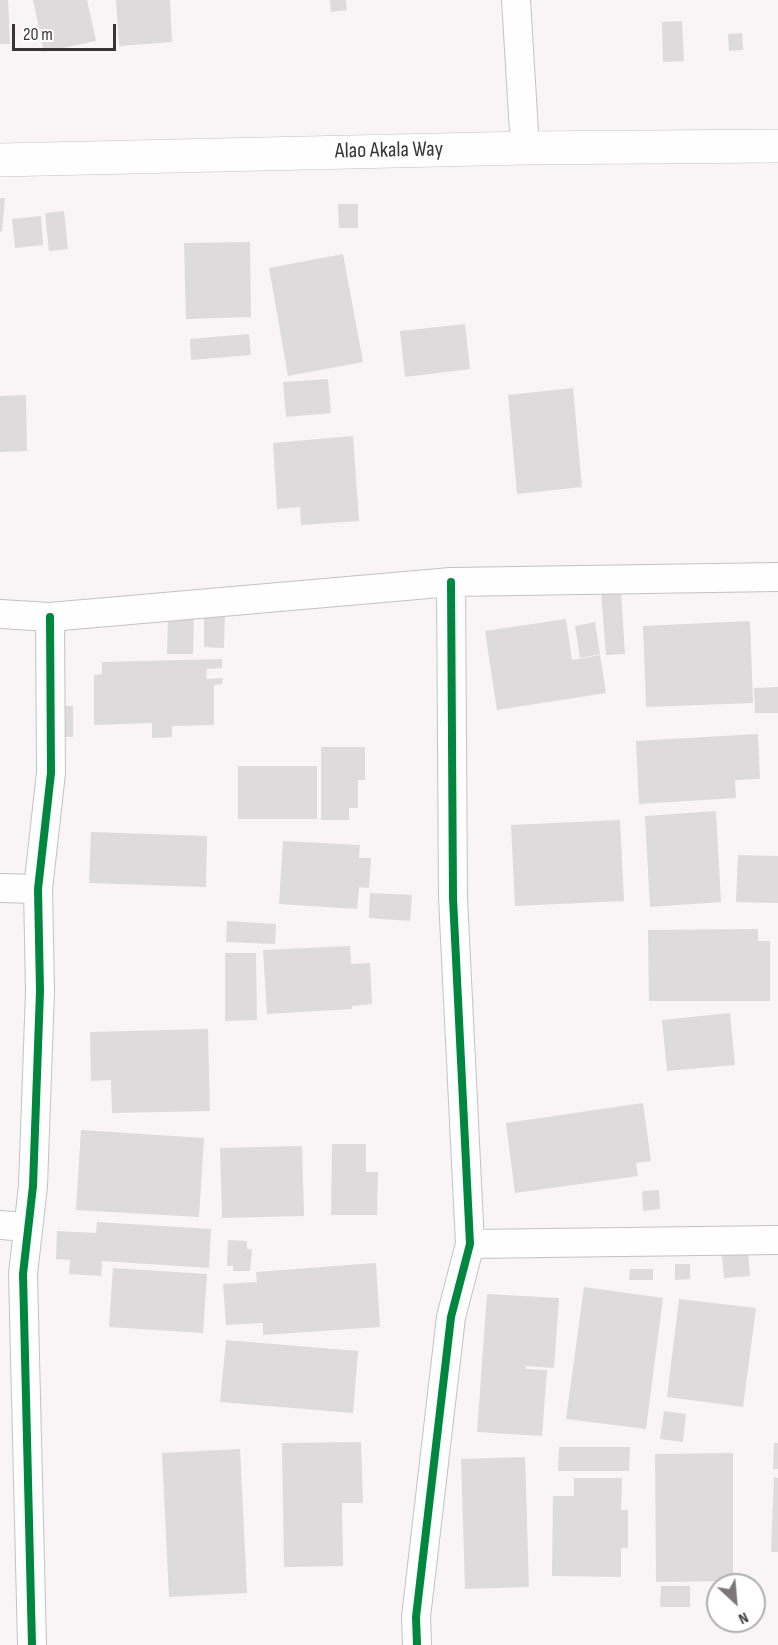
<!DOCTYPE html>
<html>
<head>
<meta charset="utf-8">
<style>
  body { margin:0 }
  #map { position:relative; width:778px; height:1645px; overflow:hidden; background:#f9f5f7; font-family:"Sofia Sans Condensed",sans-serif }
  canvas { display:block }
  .north { position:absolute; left:706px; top:1573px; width:60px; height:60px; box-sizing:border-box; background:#fff; border:2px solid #afaeaf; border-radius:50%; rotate:154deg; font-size:16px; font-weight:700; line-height:24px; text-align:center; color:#383536 }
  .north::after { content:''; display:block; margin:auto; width:21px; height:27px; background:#7c787a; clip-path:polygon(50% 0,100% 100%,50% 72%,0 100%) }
  .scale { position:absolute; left:12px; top:24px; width:104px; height:27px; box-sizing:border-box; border:3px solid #383536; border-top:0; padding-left:8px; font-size:18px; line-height:21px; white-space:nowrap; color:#383536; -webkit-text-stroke:4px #fff; paint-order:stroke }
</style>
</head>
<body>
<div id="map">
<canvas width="778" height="1645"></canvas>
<div class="north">N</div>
<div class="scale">20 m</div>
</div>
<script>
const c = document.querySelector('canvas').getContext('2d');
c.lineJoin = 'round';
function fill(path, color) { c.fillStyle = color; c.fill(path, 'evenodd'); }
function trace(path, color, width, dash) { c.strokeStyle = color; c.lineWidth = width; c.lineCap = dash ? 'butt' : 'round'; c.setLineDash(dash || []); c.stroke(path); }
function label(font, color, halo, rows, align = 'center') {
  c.font = font + ' "Sofia Sans Condensed",sans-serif'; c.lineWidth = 6; c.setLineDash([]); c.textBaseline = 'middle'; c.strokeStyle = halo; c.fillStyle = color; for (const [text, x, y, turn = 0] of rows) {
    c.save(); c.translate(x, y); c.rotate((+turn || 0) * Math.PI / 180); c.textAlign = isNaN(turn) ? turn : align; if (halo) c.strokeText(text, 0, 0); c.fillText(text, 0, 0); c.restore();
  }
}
const building = new Path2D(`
  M 0,0 L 8,0 L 10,44 L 0,44 Z
  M 33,0 L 87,0 L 96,41 L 44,52 Z
  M 116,0 L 170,0 L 172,42 L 119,46 Z
  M 330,0 L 346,0 L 347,10 L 331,12 Z
  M 682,21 L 684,61 L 663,62 L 662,22 Z
  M 742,33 L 743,50 L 729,51 L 728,34 Z
  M 0,198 L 5,198 L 2,232 L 0,231 Z
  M 338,204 L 358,204 L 358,228 L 339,228 Z
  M 64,211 L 68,249 L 49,251 L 45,213 Z
  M 41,216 L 43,245 L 15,248 L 12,219 Z
  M 250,242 L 251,317 L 186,319 L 184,243 Z
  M 343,254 L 363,362 L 288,376 L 269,268 Z
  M 465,324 L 470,369 L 405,377 L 400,331 Z
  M 249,334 L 251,355 L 191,360 L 190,339 Z
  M 328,379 L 331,413 L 286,417 L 283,382 Z
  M 573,388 L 582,487 L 517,494 L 508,395 Z
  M 26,395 L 27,451 L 0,452 L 0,396 Z
  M 353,436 L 359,521 L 301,525 L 300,507 L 277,509 L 273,443 Z
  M 621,590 L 625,654 L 606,655 L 601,592 Z
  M 204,610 L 225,611 L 224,648 L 204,647 Z
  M 168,616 L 194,616 L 193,654 L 167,654 Z
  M 566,619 L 572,660 L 600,655 L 606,693 L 497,710 L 485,631 Z
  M 750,621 L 753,703 L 646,707 L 643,626 Z
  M 595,622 L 600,654 L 580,658 L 575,626 Z
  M 222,659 L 222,668 L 207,669 L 206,679 L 223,678 L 222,684 L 214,685 L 214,725 L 172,726 L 172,737 L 152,738 L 152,723 L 94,725 L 94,675 L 102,674 L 102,662 Z
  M 778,687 L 778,713 L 755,713 L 754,688 Z
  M 55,706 L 73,706 L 73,737 L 55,737 Z
  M 758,734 L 760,779 L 735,780 L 736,798 L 639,804 L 636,741 Z
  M 321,747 L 365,747 L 365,780 L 358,780 L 358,808 L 349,808 L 349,820 L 321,820 Z
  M 238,766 L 317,766 L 317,819 L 238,819 Z
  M 716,811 L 721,902 L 650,907 L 645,816 Z
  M 620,820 L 624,901 L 515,906 L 511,825 Z
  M 91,832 L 207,836 L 206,887 L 89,883 Z
  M 283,841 L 360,845 L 359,858 L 371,858 L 369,888 L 359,887 L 357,909 L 279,904 Z
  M 738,855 L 778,856 L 778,903 L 736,902 Z
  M 370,893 L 412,895 L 410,921 L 369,918 Z
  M 227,921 L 276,924 L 275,944 L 226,942 Z
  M 758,929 L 758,941 L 770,941 L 770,1001 L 649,1001 L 648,930 Z
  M 350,946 L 351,964 L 370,963 L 372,1004 L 352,1006 L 352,1009 L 267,1014 L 263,950 Z
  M 225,953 L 256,953 L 257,1020 L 225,1021 Z
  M 730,1013 L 735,1065 L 667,1071 L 662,1020 Z
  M 208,1029 L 210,1111 L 112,1113 L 111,1080 L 91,1081 L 90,1032 Z
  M 643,1103 L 651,1161 L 636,1163 L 638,1176 L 515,1193 L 506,1123 Z
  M 81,1130 L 204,1138 L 199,1217 L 76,1210 Z
  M 332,1144 L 366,1144 L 366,1172 L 378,1172 L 377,1215 L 331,1215 Z
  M 302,1146 L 304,1216 L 222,1218 L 220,1148 Z
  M 659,1190 L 660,1209 L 643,1211 L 642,1191 Z
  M 97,1222 L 211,1229 L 209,1268 L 102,1261 L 101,1276 L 69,1274 L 70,1260 L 56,1259 L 57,1231 L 96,1233 Z
  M 228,1240 L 247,1241 L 247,1249 L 252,1249 L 250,1271 L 233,1271 L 233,1266 L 227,1266 Z
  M 748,1252 L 750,1276 L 724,1278 L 722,1254 Z
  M 376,1263 L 380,1327 L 263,1335 L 263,1323 L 226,1325 L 223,1284 L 257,1282 L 256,1272 Z
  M 675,1264 L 690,1264 L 690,1279 L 675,1280 Z
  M 113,1268 L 207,1274 L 203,1333 L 109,1327 Z
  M 630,1269 L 653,1269 L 653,1280 L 629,1280 Z
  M 584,1287 L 663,1298 L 646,1429 L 566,1419 Z
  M 487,1294 L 559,1298 L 554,1368 L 526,1366 L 526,1369 L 547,1370 L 542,1436 L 477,1432 Z
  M 679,1299 L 756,1308 L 743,1407 L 667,1397 Z
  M 226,1340 L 358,1351 L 353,1413 L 220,1402 Z
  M 664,1411 L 686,1414 L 683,1442 L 660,1439 Z
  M 361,1442 L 363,1503 L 342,1503 L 343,1566 L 284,1567 L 282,1443 Z
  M 774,1443 L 778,1443 L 778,1469 L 773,1469 Z
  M 559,1447 L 630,1447 L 629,1471 L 558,1471 Z
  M 240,1449 L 247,1593 L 169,1597 L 162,1453 Z
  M 733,1453 L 733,1581 L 656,1582 L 655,1454 Z
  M 525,1457 L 529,1587 L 465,1589 L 461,1459 Z
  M 774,1477 L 778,1478 L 778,1552 L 771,1552 Z
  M 574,1478 L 622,1478 L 621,1510 L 628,1510 L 628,1548 L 621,1548 L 621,1577 L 552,1576 L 553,1496 L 574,1496 Z
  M 661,1586 L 690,1586 L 690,1607 L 660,1607 Z`);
const street = new Path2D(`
  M 516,0 L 525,148
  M 0,614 L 50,617 L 451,582 L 778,577
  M 0,888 L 38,889
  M 0,1225 L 27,1227
  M 470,1244 L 778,1240
  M 32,1645 L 23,1274 L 33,1186 L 40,991 L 38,889 L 51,773 L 50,617
  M 417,1645 L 416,1617 L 451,1317 L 470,1244 L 453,898 L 451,582`);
const secondary = new Path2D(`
  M 0,160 L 525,148 L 778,146`);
const cycleway = new Path2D(`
  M 32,1645 L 23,1274 L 33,1186 L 40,991 L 38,889 L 51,773 L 50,617
  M 417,1645 L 416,1617 L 451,1317 L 470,1244 L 453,898 L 451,582`);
const streetNames = [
  ["Alao Akala Way",389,151,-1]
];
fill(building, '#dedbdc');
trace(street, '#c5c1c3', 30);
trace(secondary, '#c5c1c3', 34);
trace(street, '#fefefe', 28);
trace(secondary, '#fefefe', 33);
trace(cycleway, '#00873e', 8);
label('22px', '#383536', '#fff', streetNames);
</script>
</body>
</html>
